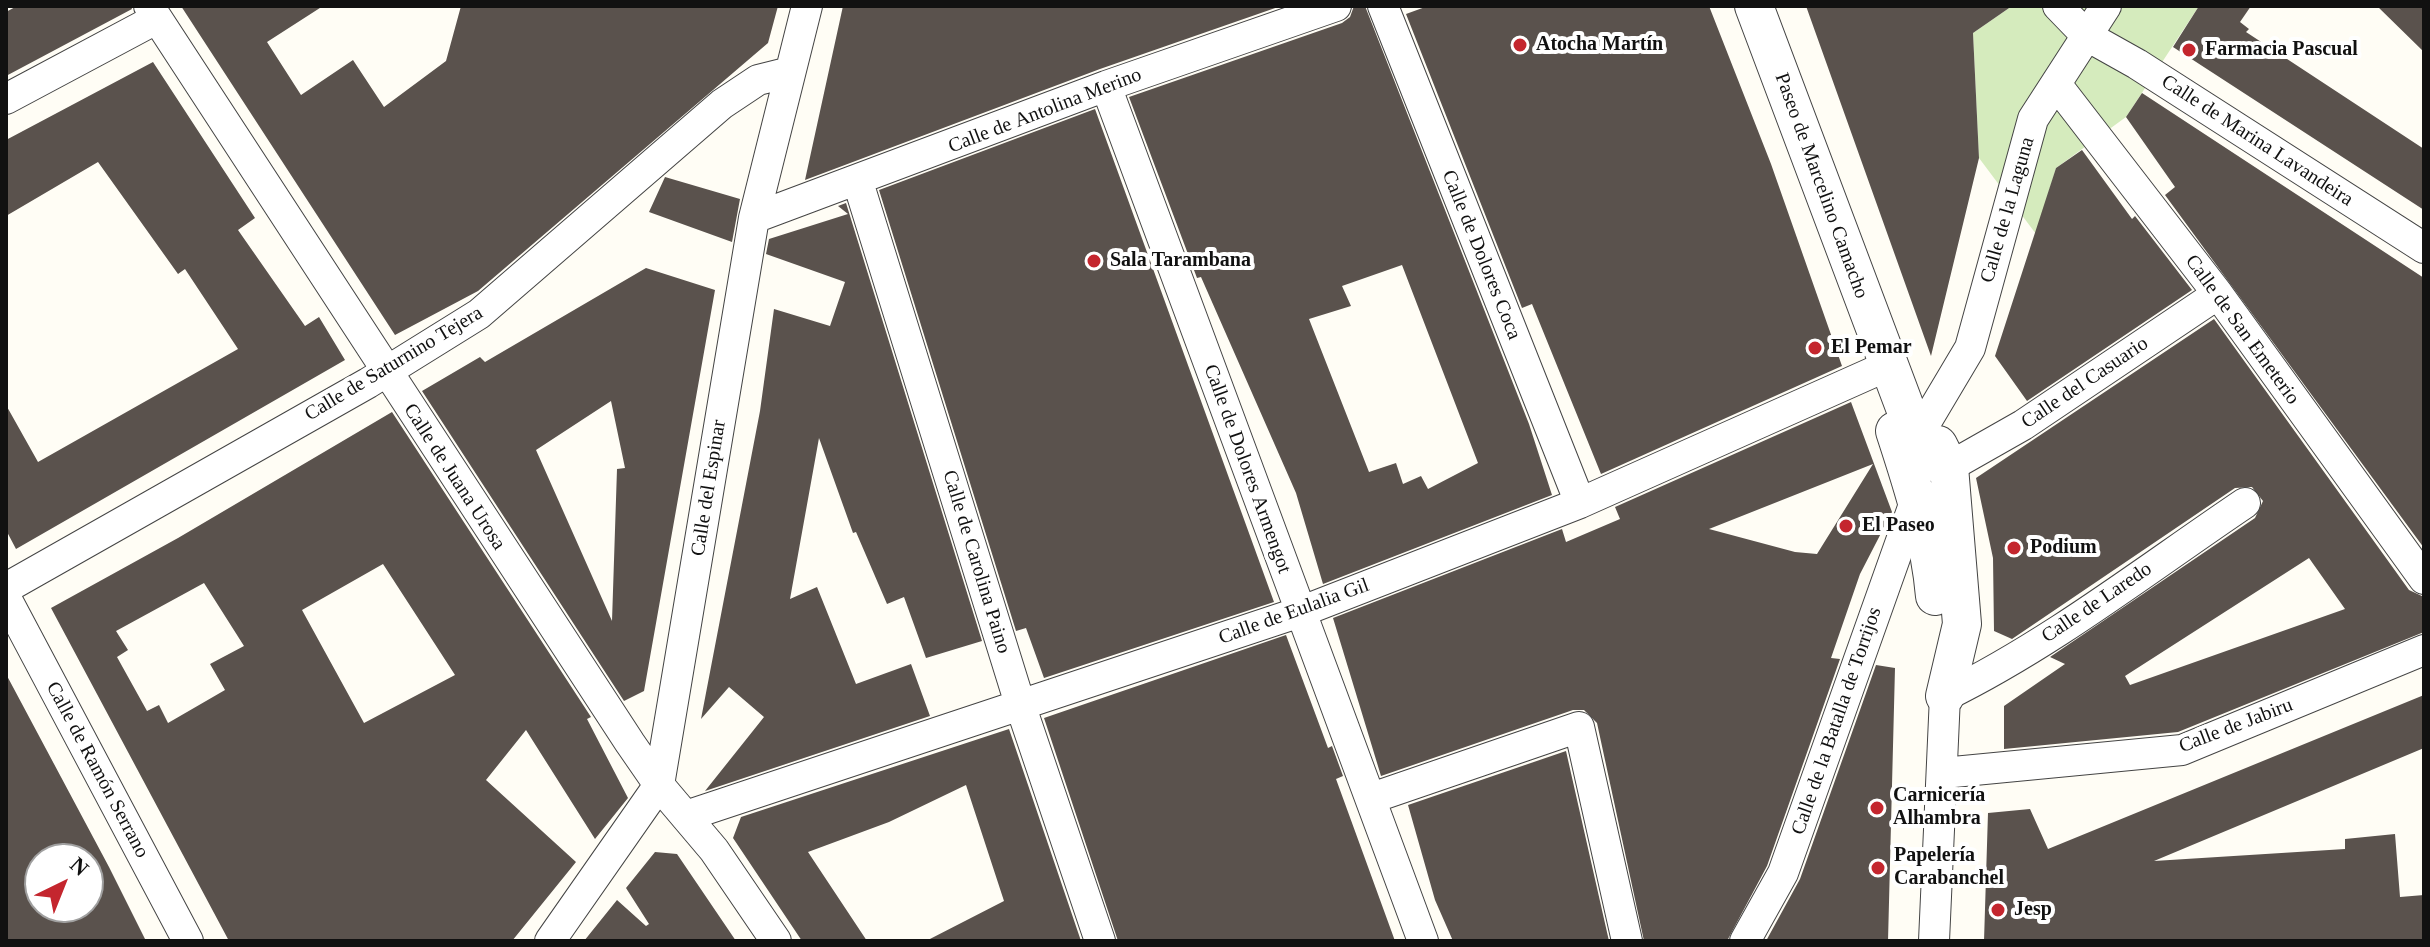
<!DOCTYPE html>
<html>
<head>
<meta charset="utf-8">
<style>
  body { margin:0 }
  #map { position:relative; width:2430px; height:947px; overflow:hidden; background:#fffdf5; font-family:"Times New Roman",serif }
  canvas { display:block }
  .frame { position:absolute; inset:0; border:8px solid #111; pointer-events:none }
  .north { position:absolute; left:24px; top:843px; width:80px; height:80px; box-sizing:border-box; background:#fff; border:2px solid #a0a0a0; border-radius:50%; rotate:43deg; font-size:22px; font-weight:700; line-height:32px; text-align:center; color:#111 }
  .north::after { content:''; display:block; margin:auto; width:28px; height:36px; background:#c4262e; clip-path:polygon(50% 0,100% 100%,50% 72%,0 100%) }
</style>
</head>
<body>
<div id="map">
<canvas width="2430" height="947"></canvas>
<div class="frame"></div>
<div class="north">N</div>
</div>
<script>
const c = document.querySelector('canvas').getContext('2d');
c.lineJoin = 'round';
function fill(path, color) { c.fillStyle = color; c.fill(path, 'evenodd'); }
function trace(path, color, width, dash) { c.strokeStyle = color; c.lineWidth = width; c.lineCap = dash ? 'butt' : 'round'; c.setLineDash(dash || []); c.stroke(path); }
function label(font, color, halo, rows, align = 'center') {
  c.font = font + ' "Times New Roman",serif'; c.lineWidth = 8; c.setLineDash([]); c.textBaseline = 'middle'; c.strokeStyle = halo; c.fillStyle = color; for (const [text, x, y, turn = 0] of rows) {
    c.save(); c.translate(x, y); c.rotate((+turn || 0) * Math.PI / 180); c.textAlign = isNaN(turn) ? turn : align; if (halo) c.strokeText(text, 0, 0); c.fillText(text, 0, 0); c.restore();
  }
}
const green = new Path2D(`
  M 2012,6 L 2199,6 L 2126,117 L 2056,168 L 2036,234 L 1979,158 L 1973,33 Z`);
const building = new Path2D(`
  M 17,6 L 131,6 L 132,9 L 6,76 L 6,12 Z
  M 181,6 L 323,6 L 267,42 L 301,95 L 353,60 L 384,107 L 446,61 L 461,6 L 778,6 L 768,43 L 478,291 L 395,335 Z
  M 843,6 L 1281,6 L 1100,69 L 805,180 Z
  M 1354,6 L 1365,6 L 1529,424 L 1552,495 L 1323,584 L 1296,493 L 1201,277 L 1197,278 L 1129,97 L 1342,23 L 1350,17 ZM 1402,265 L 1478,463 L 1428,489 L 1421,476 L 1403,484 L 1396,463 L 1369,472 L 1309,319 L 1351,306 L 1342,286 Z
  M 1428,6 L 1709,6 L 1771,164 L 1842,366 L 1601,474 L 1532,304 L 1522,308 L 1406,14 Z
  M 1806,6 L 2012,6 L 1973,33 L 1979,158 L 1931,356 Z
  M 2199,6 L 2251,6 L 2240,22 L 2249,29 L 2246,32 L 2424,149 L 2424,210 L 2173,47 Z
  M 2377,6 L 2424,6 L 2424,52 Z
  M 153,62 L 255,218 L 238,230 L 305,326 L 319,317 L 345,360 L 16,549 L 6,530 L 6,405 L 38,462 L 238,349 L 185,269 L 178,274 L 98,162 L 6,216 L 6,140 Z
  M 2142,93 L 2424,278 L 2424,548 L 2165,195 L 2175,187 L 2126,117 Z
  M 1095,109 L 1274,602 L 1044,678 L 1026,628 L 1016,631 L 879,190 Z
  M 2082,150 L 2132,219 L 2135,216 L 2192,290 L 2027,401 L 1995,356 L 2056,168 Z
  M 665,177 L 740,199 L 732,242 L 649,212 Z
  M 846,203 L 982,641 L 926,658 L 904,597 L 887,604 L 856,532 L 853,533 L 819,438 L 790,599 L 817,587 L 856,684 L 911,664 L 930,716 L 705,791 L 764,717 L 729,687 L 701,719 L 760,411 L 774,309 L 830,326 L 845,282 L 766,254 L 769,239 L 848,214 L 838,206 Z
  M 646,268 L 715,290 L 644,691 L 624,701 L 422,391 L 480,357 L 485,362 ZM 611,401 L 625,468 L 617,469 L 612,621 L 536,450 Z
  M 2214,319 L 2409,590 L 2424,597 L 2424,632 L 2178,732 L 2004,749 L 2004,706 L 2065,664 L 2050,657 L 2255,518 L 2263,501 L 2252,487 L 2235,488 L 2012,639 L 1994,631 L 1993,558 L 1976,478 ZM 2309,558 L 2345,609 L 2130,685 L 2125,676 Z
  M 1851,402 L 1892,512 L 1860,574 L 1831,658 L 1840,659 L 1767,866 L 1727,941 L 1644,941 L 1597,723 L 1584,710 L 1573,710 L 1381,776 L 1333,618 L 1562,529 L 1566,542 L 1620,519 L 1615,507 ZM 1873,464 L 1817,554 L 1795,552 L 1709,529 Z
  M 392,412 L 591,717 L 587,719 L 628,798 L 595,839 L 526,730 L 486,780 L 576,862 L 512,941 L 229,941 L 51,608 L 178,538 ZM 383,564 L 455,675 L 364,723 L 302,610 ZM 204,583 L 244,646 L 210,664 L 225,690 L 168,723 L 159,705 L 147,711 L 117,657 L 128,650 L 116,631 Z
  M 1286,635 L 1328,748 L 1332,746 L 1343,776 L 1336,779 L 1395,941 L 1118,941 L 1044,718 Z
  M 1876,665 L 1895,668 L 1888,941 L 1766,941 L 1800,879 Z
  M 6,674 L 109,867 L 146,941 L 6,941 ZM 40,859 L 88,859 L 88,907 L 40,907 Z
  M 2424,695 L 2424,748 L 2154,861 L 2345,849 L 2345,839 L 2395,834 L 2400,897 L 2424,895 L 2424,941 L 1984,941 L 1988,813 L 2030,809 L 2048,849 Z
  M 1009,729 L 1081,941 L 926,941 L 1004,901 L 966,785 L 889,822 L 808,852 L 867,941 L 802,941 L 733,838 L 741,817 Z
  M 1566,751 L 1609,941 L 1453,941 L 1435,900 L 1408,805 Z
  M 655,852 L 677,854 L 736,941 L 584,941 L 617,900 L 646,926 L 649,924 L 626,888 Z`);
const minor = new Path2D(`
  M 149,6 L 630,743 L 659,785 L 714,850 L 776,941
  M 1383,6 L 1580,503
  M 2058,6 L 2087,36 L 2137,64 L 2424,248
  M 2056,84 L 2218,294 L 2424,579
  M 1106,86 L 1423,941
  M 6,99 L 156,19
  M 858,182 L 1020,704 L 1100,941
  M 754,218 L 1106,86 L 1336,6
  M 1926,422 L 1970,348 L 2033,119 L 2106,6
  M 1949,467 L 2023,425 L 2218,294
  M 6,588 L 368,383 L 479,314 L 722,104 L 758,80 L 790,72
  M 6,598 L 188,941
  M 1943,773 L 2182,750 L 2424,650
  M 1372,798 L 1579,727 L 1627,941
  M 686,816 L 1300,612 L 1580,503 L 1887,366
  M 550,941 L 659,785 L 754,218 L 807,6
  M 1745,941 L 1783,873 L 1917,496
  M 1934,941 L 1945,696 C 2051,644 2147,569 2245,503`);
const tertiary = new Path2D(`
  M 1754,6 L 1924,458 L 1949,467
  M 1895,431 C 1913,486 1930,539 1935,596
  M 1938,445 L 1949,467 L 1962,624 L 1945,696`);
const markers = [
  [1520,45,8,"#c4262e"],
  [2189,50,8,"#c4262e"],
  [1094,261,8,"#c4262e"],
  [1815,348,8,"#c4262e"],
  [1846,526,8,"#c4262e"],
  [2014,548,8,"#c4262e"],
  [1877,808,8,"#c4262e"],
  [1878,868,8,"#c4262e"],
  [1998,910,8,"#c4262e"]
];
const poiNames = [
  ["Atocha Martín",1536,45],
  ["Farmacia Pascual",2205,50],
  ["Sala Tarambana",1110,261],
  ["El Pemar",1831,348],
  ["El Paseo",1862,526],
  ["Podium",2030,548],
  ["Carnicería",1893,796],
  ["Alhambra",1893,819],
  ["Papelería",1894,856],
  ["Carabanchel",1894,879],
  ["Jesp",2014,910]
];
const streetNames = [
  ["Calle de Antolina Merino",1045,111,-21],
  ["Calle de Marina Lavandeira",2257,141,33],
  ["Paseo de Marcelino Camacho",1821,186,70],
  ["Calle de la Laguna",2008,210,-74],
  ["Calle de Dolores Coca",1481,255,68],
  ["Calle de San Emeterio",2242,330,54],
  ["Calle de Saturnino Tejera",394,364,-31],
  ["Calle del Casuario",2085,383,-34],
  ["Calle de Dolores Armengot",1247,469,70],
  ["Calle de Juana Urosa",454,477,57],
  ["Calle del Espinar",709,488,-81],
  ["Calle de Carolina Paino",976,562,73],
  ["Calle de Laredo",2097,603,-34],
  ["Calle de Eulalia Gil",1294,612,-20],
  ["Calle de la Batalla de Torrijos",1837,721,-71],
  ["Calle de Jabiru",2236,726,-21],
  ["Calle de Ramón Serrano",97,770,62]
];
fill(green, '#d5ebbd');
fill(building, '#5a524d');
trace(minor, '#444', 32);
trace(tertiary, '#444', 40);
trace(minor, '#fff', 30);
trace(tertiary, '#fff', 38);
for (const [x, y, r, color] of markers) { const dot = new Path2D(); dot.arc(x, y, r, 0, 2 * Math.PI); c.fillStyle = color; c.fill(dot); trace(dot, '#fff', 3); }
label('bold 20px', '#111', '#fff', poiNames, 'left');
label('20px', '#111', '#fff', streetNames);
</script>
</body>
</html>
